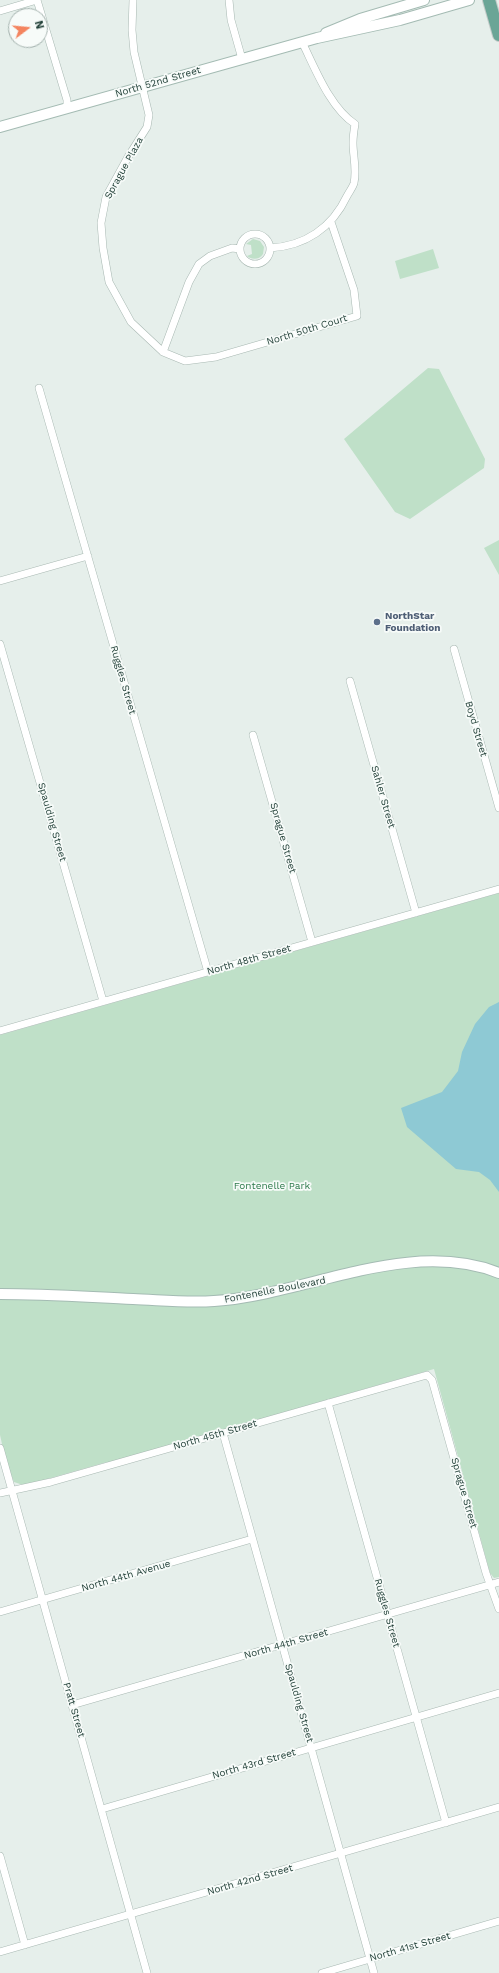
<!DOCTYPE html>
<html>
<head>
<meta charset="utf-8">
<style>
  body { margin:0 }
  #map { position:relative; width:499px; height:1973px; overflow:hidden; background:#e6efeb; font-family:"Work Sans",sans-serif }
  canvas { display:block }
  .north { position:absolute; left:8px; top:8px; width:40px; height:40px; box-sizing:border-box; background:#f7fbf9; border:1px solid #a3b1ad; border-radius:50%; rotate:74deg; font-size:11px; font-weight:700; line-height:16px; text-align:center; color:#24423a }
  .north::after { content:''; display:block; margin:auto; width:14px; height:18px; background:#f4845f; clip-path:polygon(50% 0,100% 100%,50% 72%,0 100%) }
</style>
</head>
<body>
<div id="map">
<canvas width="499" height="1973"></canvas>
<div class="north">N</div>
</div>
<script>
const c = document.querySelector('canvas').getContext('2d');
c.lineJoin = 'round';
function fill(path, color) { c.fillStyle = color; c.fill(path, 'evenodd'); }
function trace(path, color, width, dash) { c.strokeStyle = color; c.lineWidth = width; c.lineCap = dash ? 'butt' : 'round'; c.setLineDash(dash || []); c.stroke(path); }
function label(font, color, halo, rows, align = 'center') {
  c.font = font + ' "Work Sans",sans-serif'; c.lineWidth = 3.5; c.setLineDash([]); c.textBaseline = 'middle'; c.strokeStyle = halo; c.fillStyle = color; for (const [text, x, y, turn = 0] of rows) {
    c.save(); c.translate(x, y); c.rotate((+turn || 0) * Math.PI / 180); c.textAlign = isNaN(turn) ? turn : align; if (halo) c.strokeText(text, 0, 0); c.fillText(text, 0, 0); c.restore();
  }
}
const green = new Path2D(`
  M 253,239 L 260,241 L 264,247 L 263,254 C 259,260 252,260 247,256 L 252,254 L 251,245 L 246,244 Z
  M 433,249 L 439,268 L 400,279 L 395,261 Z
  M 428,368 L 439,369 L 485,459 L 484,468 L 410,519 L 395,512 L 344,439 Z
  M 499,540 L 499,575 L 484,548 Z
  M 499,893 L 499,1577 L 494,1578 L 490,1573 L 434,1369 L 108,1463 L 107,1462 L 33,1483 L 23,1485 L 14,1482 L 6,1462 L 0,1435 L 0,1035 Z`);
const water = new Path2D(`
  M 499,1002 L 499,1192 L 490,1180 L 479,1172 L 456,1169 L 407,1127 L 401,1108 L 442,1092 L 458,1071 L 462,1052 L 475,1024 L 489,1007 Z`);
const street = new Path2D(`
  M 37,0 L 67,100 L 67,108
  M 133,0 L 132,30 L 134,52 L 149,115 L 147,127 L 128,157 L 106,197 L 101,223 L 103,248 L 109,282 L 131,322 L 163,352 L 185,361 L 216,357 L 357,316 L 354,290 L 331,222
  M 229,0 L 231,20 L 242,59
  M 0,11 L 37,0
  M240 249a15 15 0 1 1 30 0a15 15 0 1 1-30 0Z
  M 270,248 C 305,246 332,228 347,196 C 349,192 353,187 354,183 C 357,169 353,156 353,143 C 353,137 354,130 355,124 C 330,108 315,68 302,42
  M 163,352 L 189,282 L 199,264 L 210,256 L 232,248 L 240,249
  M 39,388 L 208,972
  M 0,581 L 88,556
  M 0,644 L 103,1001
  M 454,649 L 499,808
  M 350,681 L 416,913
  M 253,735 L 312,942
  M 0,1031 L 499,889
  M 328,1403 L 446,1823
  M 223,1433 L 374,1973
  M 0,1448 L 147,1973
  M 0,1493 L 51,1482 L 427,1375 L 432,1380 L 486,1573 L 499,1609
  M 0,1612 L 252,1539
  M 72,1705 L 499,1582
  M 102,1809 L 499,1693
  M 0,1856 L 25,1945
  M 0,1952 L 499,1807
  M 322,1973 L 499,1921`);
const secondary = new Path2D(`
  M 326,33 L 360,19 L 424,0
  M 0,127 L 317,38 L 400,20 L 469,0
  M 0,1294 C 44,1294 88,1297 133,1299 C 160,1300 187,1303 214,1301 C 306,1295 408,1237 499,1273`);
const primary = new Path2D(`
  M 489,0 L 499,35`);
const markers = [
  [377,622,4,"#5c6f8a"]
];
const streetNames = [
  ["North 52nd Street",158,82,-16],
  ["Sprague Plaza",124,168,-61],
  ["North 50th Court",307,330,-17],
  ["Ruggles Street",123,680,74],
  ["Boyd Street",476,729,74],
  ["Sahler Street",383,797,74],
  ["Spaulding Street",52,822,74],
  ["Sprague Street",283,838,74],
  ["North 48th Street",249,960,-16],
  ["Fontenelle Boulevard",275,1290,-11],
  ["North 45th Street",215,1435,-16],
  ["Sprague Street",464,1493,74],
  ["North 44th Avenue",126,1576,-16],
  ["Ruggles Street",387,1613,74],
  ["North 44th Street",286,1644,-16],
  ["Spaulding Street",299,1703,74],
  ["Pratt Street",74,1710,74],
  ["North 43rd Street",254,1764,-16],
  ["North 42nd Street",250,1880,-16],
  ["North 41st Street",410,1947,-16]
];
const serviceNames = [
  ["NorthStar",385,616],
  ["Foundation",385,628]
];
const parkNames = [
  ["Fontenelle Park",272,1186]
];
fill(green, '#bfe0c8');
fill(water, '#8ec9d4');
trace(street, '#a8b8b2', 8);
trace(secondary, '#a4bbb3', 12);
trace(primary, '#c2cac8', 14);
trace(street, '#fff', 7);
trace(secondary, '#fff', 10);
trace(primary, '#6aa596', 12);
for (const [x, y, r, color] of markers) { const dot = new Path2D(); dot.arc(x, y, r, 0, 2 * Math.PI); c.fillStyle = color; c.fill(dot); trace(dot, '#f7fbf9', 1.5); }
label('10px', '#24423a', '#f7fbf9', streetNames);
label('bold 10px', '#4e5e75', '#f7fbf9', serviceNames, 'left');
label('10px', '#2d7a4b', '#f7fbf9', parkNames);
</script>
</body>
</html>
